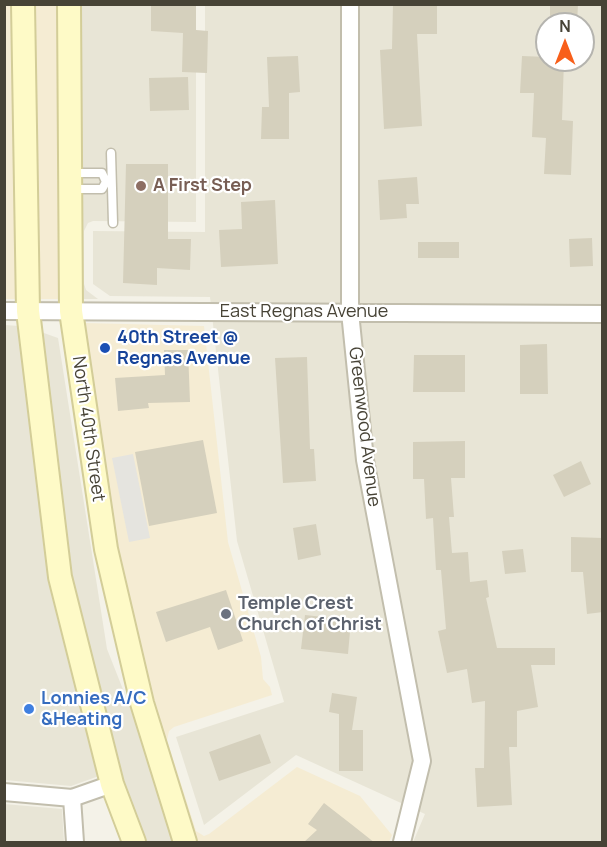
<!DOCTYPE html>
<html>
<head>
<meta charset="utf-8">
<style>
  body { margin:0 }
  #map { position:relative; width:607px; height:847px; overflow:hidden; background:#f4f2e8; font-family:Manrope,sans-serif }
  canvas { display:block }
  .frame { position:absolute; inset:0; border:6px solid #474336; pointer-events:none }
  .north { position:absolute; left:535px; top:12px; width:60px; height:60px; box-sizing:border-box; background:#fff; border:2px solid #b5b4af; border-radius:50%; rotate:0deg; font-size:16px; font-weight:700; line-height:24px; text-align:center; color:#474336 }
  .north::after { content:''; display:block; margin:auto; width:21px; height:27px; background:#f85f1a; clip-path:polygon(50% 0,100% 100%,50% 72%,0 100%) }
</style>
</head>
<body>
<div id="map">
<canvas width="607" height="847"></canvas>
<div class="frame"></div>
<div class="north">N</div>
</div>
<script>
const c = document.querySelector('canvas').getContext('2d');
c.lineJoin = 'round';
function fill(path, color) { c.fillStyle = color; c.fill(path, 'evenodd'); }
function trace(path, color, width, dash) { c.strokeStyle = color; c.lineWidth = width; c.lineCap = dash ? 'butt' : 'round'; c.setLineDash(dash || []); c.stroke(path); }
function label(font, color, halo, rows, align = 'center') {
  c.font = font + ' Manrope,sans-serif'; c.lineWidth = 4.5; c.setLineDash([]); c.textBaseline = 'middle'; c.strokeStyle = halo; c.fillStyle = color; for (const [text, x, y, turn = 0] of rows) {
    c.save(); c.translate(x, y); c.rotate((+turn || 0) * Math.PI / 180); c.textAlign = isNaN(turn) ? turn : align; if (halo) c.strokeText(text, 0, 0); c.fillText(text, 0, 0); c.restore();
  }
}
const residential = new Path2D(`
  M 80,5 L 196,5 L 196,222 L 93,221 L 88,223 L 84,231 L 84,284 L 86,290 L 98,299 L 82,299 Z
  M 205,5 L 602,5 L 602,842 L 413,842 L 425,814 L 296,755 L 204,825 L 176,737 L 284,702 L 237,541 L 210,297 L 110,296 L 93,284 L 93,231 L 205,232 ZM 547,24 L 583,24 L 583,60 L 547,60 Z
  M 5,325 L 19,326 L 99,776 L 71,786 L 5,780 Z
  M 41,332 L 58,338 L 107,649 L 139,730 L 174,842 L 145,842 L 122,780 L 70,574 Z
  M 4,804 L 62,809 L 64,842 L 5,842 Z`);
const commercial = new Path2D(`
  M 12,4 L 17,299 L 5,299 L 4,5 Z
  M 33,5 L 58,5 L 60,299 L 38,299 Z
  M 84,323 L 204,326 L 228,542 L 261,657 L 263,679 L 270,687 L 272,695 L 174,727 L 169,731 L 167,740 L 196,831 L 204,836 L 209,834 L 297,767 L 360,796 L 392,835 L 389,842 L 197,842 L 152,700 L 116,546 Z`);
const parking = new Path2D(`
  M 133,454 L 150,538 L 129,542 L 112,458 Z`);
const building = new Path2D(`
  M 151,4 L 196,4 L 196,30 L 208,31 L 207,73 L 182,72 L 183,33 L 151,31 Z
  M 393,4 L 437,4 L 437,34 L 417,34 L 422,126 L 384,129 L 380,50 L 392,49 Z
  M 550,4 L 578,4 L 577,24 L 550,24 Z
  M 298,56 L 300,92 L 289,93 L 289,139 L 261,139 L 262,107 L 269,107 L 267,57 Z
  M 522,56 L 547,57 L 547,60 L 564,60 L 562,120 L 573,121 L 571,175 L 544,174 L 546,138 L 532,137 L 534,93 L 520,93 Z
  M 188,77 L 189,110 L 150,111 L 149,78 Z
  M 126,164 L 168,164 L 168,239 L 191,239 L 190,270 L 157,268 L 157,285 L 123,283 Z
  M 417,177 L 419,204 L 406,204 L 407,218 L 380,220 L 378,180 Z
  M 275,200 L 278,264 L 221,267 L 219,230 L 242,229 L 241,202 Z
  M 592,238 L 593,266 L 570,267 L 569,239 Z
  M 418,242 L 459,242 L 459,258 L 418,258 Z
  M 547,344 L 548,394 L 520,394 L 520,345 Z
  M 164,350 L 188,350 L 190,402 L 148,403 L 149,408 L 118,411 L 115,378 L 165,375 Z
  M 414,355 L 465,355 L 465,392 L 413,392 Z
  M 307,357 L 310,449 L 314,449 L 316,481 L 283,483 L 275,358 Z
  M 203,440 L 217,513 L 149,526 L 135,452 Z
  M 465,441 L 465,478 L 451,478 L 454,517 L 449,517 L 452,553 L 468,552 L 470,582 L 487,580 L 489,597 L 486,598 L 497,648 L 555,648 L 555,665 L 531,665 L 538,707 L 517,711 L 517,747 L 509,747 L 512,805 L 477,807 L 475,768 L 484,768 L 485,701 L 472,703 L 467,669 L 447,673 L 438,631 L 446,629 L 441,570 L 436,570 L 433,518 L 426,519 L 424,479 L 413,479 L 413,442 Z
  M 581,461 L 591,484 L 564,497 L 553,475 Z
  M 316,524 L 321,555 L 298,560 L 293,528 Z
  M 571,537 L 603,538 L 603,612 L 587,614 L 583,572 L 571,572 Z
  M 523,549 L 526,572 L 505,574 L 502,551 Z
  M 226,590 L 243,641 L 218,650 L 210,627 L 166,642 L 156,612 Z
  M 305,615 L 351,620 L 348,654 L 301,649 Z
  M 332,693 L 357,697 L 352,730 L 363,730 L 363,771 L 339,771 L 339,714 L 329,712 Z
  M 260,734 L 271,763 L 219,781 L 209,752 Z
  M 324,803 L 351,824 L 375,843 L 303,843 L 317,830 L 308,824 Z`);
const lane = new Path2D(`
  M 111,153 L 113,223
  M 70,173 L 102,173 L 106,182
  M 71,189 L 102,189 L 106,182`);
const street = new Path2D(`
  M 350,4 L 350,312 L 365,460 L 422,761 L 402,842
  M 4,311 L 602,314
  M 4,792 L 72,798 L 112,784
  M 72,798 L 75,842`);
const secondary = new Path2D(`
  M 23,4 L 28,311 L 60,577 L 112,784 L 134,842
  M 69,4 L 71,311 L 106,549 L 142,703 L 185,842`);
const markers = [
  [141,186,6,"#8d6e63"],
  [105,348,6,"#1a4fb4"],
  [226,614,6,"#6b7280"],
  [29,709,6,"#3f7fe0"]
];
const educationNames = [
  ["A First Step",153,186]
];
const streetNames = [
  ["East Regnas Avenue",304,312],
  ["Greenwood Avenue",364,427,83],
  ["North 40th Street",88,429,82]
];
const transitNames = [
  ["40th Street @",117,338],
  ["Regnas Avenue",117,359]
];
const worshipNames = [
  ["Temple Crest",238,604],
  ["Church of Christ",238,625]
];
const shopNames = [
  ["Lonnies A/C",41,699],
  ["&Heating",41,720]
];
fill(residential, '#e8e5d6');
fill(commercial, '#f5ecd3');
fill(parking, '#e5e4df');
fill(building, '#d5d0bd');
trace(lane, '#c2bead', 11);
trace(street, '#c2bead', 20);
trace(secondary, '#d3cd98', 26);
trace(lane, '#fff', 8);
trace(street, '#fff', 16);
trace(secondary, '#fefac7', 22);
for (const [x, y, r, color] of markers) { const dot = new Path2D(); dot.arc(x, y, r, 0, 2 * Math.PI); c.fillStyle = color; c.fill(dot); trace(dot, '#fff', 2); }
label('bold 18px', '#785e54', '#fff', educationNames, 'left');
label('18px', '#474336', '#fff', streetNames);
label('bold 18px', '#164399', '#fff', transitNames, 'left');
label('bold 18px', '#5b616d', '#fff', worshipNames, 'left');
label('bold 18px', '#366cbe', '#fff', shopNames, 'left');
</script>
</body>
</html>
